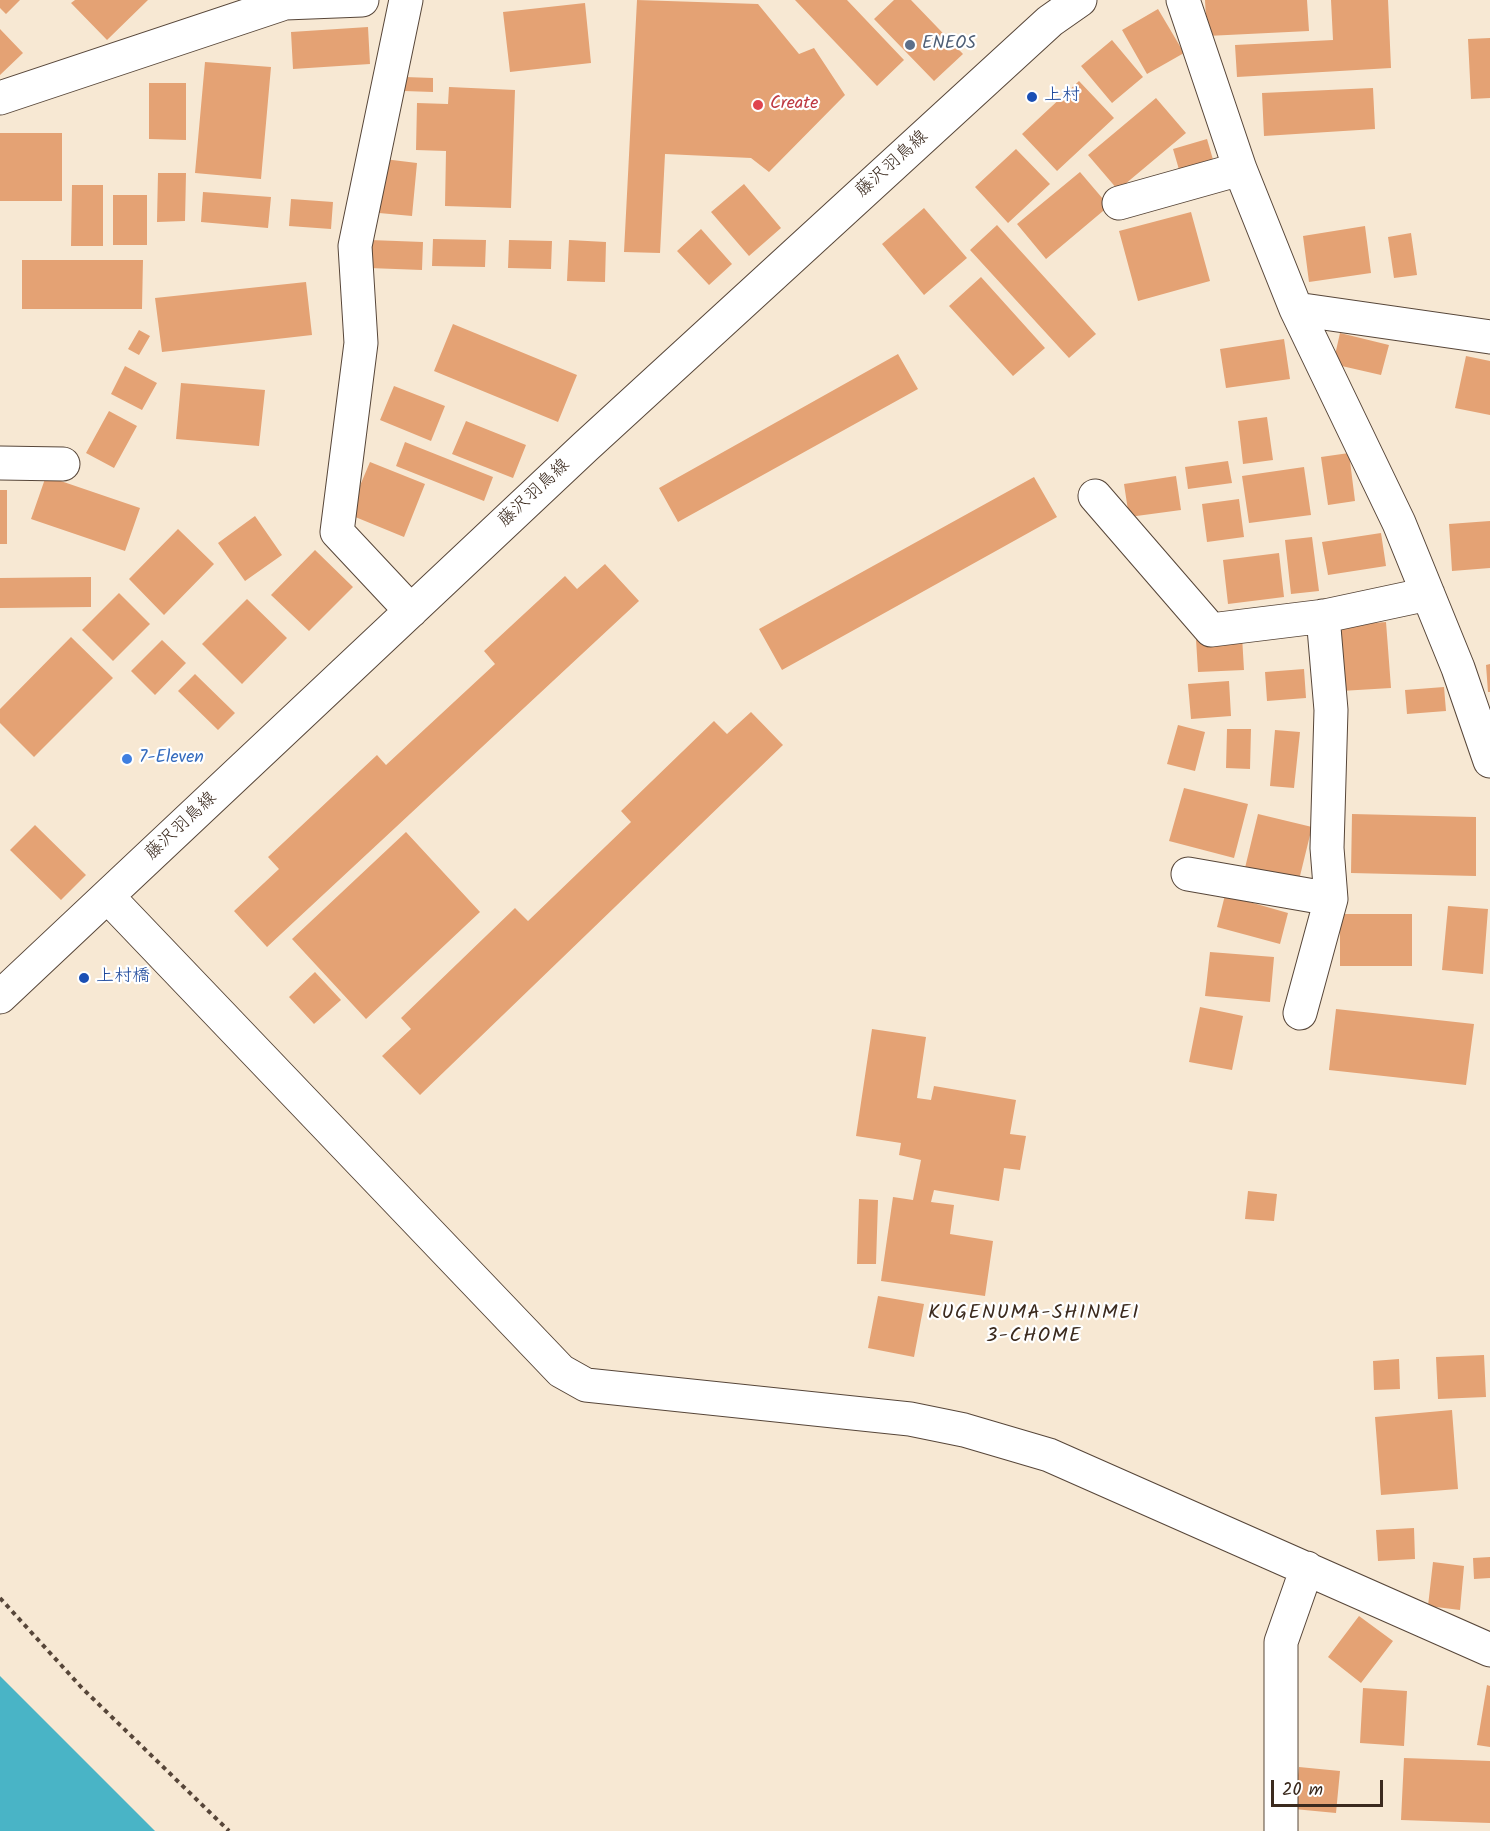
<!DOCTYPE html>
<html>
<head>
<meta charset="utf-8">
<style>
  body { margin:0 }
  #map { position:relative; width:1490px; height:1831px; overflow:hidden; background:#f7e8d3; font-family:Kalam,sans-serif }
  canvas { display:block }
  .scale { position:absolute; left:1271px; top:1780px; width:112px; height:27px; box-sizing:border-box; border:3px solid #3b2a1e; border-top:0; padding-left:8px; font-size:18px; line-height:21px; white-space:nowrap; color:#3b2a1e; -webkit-text-stroke:4px #fff; paint-order:stroke }
</style>
</head>
<body>
<div id="map">
<canvas width="1490" height="1831"></canvas>
<div class="scale">20 m</div>
</div>
<script>
const c = document.querySelector('canvas').getContext('2d');
c.lineJoin = 'round';
function fill(path, color) { c.fillStyle = color; c.fill(path, 'evenodd'); }
function trace(path, color, width, dash) { c.strokeStyle = color; c.lineWidth = width; c.lineCap = dash ? 'butt' : 'round'; c.setLineDash(dash || []); c.stroke(path); }
function label(font, color, halo, rows, align = 'center') {
  c.font = font + ' Kalam,"Klee One",sans-serif'; c.lineWidth = 4.5; c.setLineDash([]); c.textBaseline = 'middle'; c.strokeStyle = halo; c.fillStyle = color; for (const [text, x, y, turn = 0] of rows) {
    c.save(); c.translate(x, y); c.rotate((+turn || 0) * Math.PI / 180); c.textAlign = isNaN(turn) ? turn : align; if (halo) c.strokeText(text, 0, 0); c.fillText(text, 0, 0); c.restore();
  }
}
const water = new Path2D(`
  M 0,1676 L 155,1831 L 0,1831 Z`);
const building = new Path2D(`
  M 0,0 L 20,0 L 6,14 L 0,8 Z
  M 75,0 L 148,0 L 107,40 L 71,3 Z
  M 637,0 L 758,4 L 799,54 L 814,48 L 845,95 L 769,172 L 751,158 L 665,154 L 660,253 L 624,252 Z
  M 795,0 L 847,0 L 904,60 L 877,86 Z
  M 894,0 L 911,0 L 963,54 L 934,81 L 874,19 Z
  M 1205,0 L 1307,0 L 1309,31 L 1207,36 Z
  M 1331,0 L 1388,0 L 1391,68 L 1237,77 L 1235,45 L 1333,40 Z
  M 585,3 L 591,63 L 510,72 L 503,12 Z
  M 1158,9 L 1184,53 L 1147,74 L 1122,30 Z
  M 368,27 L 370,64 L 293,69 L 291,32 Z
  M 0,29 L 23,53 L 0,75 Z
  M 1490,38 L 1490,98 L 1471,99 L 1468,39 Z
  M 1112,40 L 1143,77 L 1112,103 L 1081,66 Z
  M 205,62 L 271,67 L 261,179 L 195,173 Z
  M 405,77 L 433,78 L 433,92 L 404,91 Z
  M 1079,81 L 1114,118 L 1057,171 L 1022,134 Z
  M 149,83 L 186,83 L 186,140 L 149,139 Z
  M 449,87 L 515,90 L 511,208 L 445,206 L 446,151 L 416,150 L 417,103 L 448,104 Z
  M 1373,88 L 1375,129 L 1264,136 L 1262,93 Z
  M 1156,98 L 1186,133 L 1118,190 L 1088,155 Z
  M 0,133 L 62,133 L 62,201 L 0,201 Z
  M 1207,139 L 1214,163 L 1180,173 L 1173,149 Z
  M 1016,149 L 1050,184 L 1008,223 L 975,187 Z
  M 384,159 L 417,163 L 412,216 L 379,213 Z
  M 1080,172 L 1109,206 L 1046,259 L 1017,224 Z
  M 158,173 L 186,173 L 185,221 L 157,222 Z
  M 744,184 L 781,228 L 749,256 L 711,212 Z
  M 72,185 L 103,185 L 103,246 L 71,246 Z
  M 203,192 L 271,197 L 268,228 L 201,222 Z
  M 113,195 L 147,195 L 147,245 L 113,245 Z
  M 291,199 L 333,202 L 331,229 L 289,226 Z
  M 924,208 L 967,258 L 924,295 L 882,244 Z
  M 1191,212 L 1210,281 L 1138,301 L 1119,231 Z
  M 997,225 L 1096,334 L 1069,358 L 970,250 Z
  M 1365,226 L 1371,273 L 1309,282 L 1303,236 Z
  M 701,229 L 732,264 L 709,285 L 677,251 Z
  M 1411,233 L 1417,275 L 1394,278 L 1388,237 Z
  M 433,239 L 486,240 L 485,267 L 432,266 Z
  M 370,240 L 423,242 L 422,270 L 369,268 Z
  M 509,240 L 552,241 L 551,269 L 508,268 Z
  M 569,240 L 606,242 L 605,282 L 567,281 Z
  M 22,260 L 143,260 L 142,309 L 22,309 Z
  M 981,277 L 1045,348 L 1013,376 L 949,306 Z
  M 306,282 L 312,335 L 162,352 L 155,298 Z
  M 453,324 L 577,375 L 558,422 L 434,371 Z
  M 139,330 L 150,336 L 139,355 L 128,349 Z
  M 1340,333 L 1389,345 L 1381,375 L 1333,364 Z
  M 1284,339 L 1290,379 L 1226,388 L 1220,349 Z
  M 898,354 L 918,389 L 678,522 L 659,488 Z
  M 1466,356 L 1490,361 L 1490,415 L 1455,408 Z
  M 125,366 L 157,383 L 142,410 L 111,394 Z
  M 181,383 L 265,390 L 259,446 L 176,439 Z
  M 394,386 L 445,406 L 431,441 L 380,420 Z
  M 109,411 L 137,426 L 114,468 L 86,453 Z
  M 1267,417 L 1273,460 L 1243,464 L 1238,421 Z
  M 466,421 L 526,445 L 513,478 L 452,454 Z
  M 405,442 L 493,477 L 484,501 L 396,466 Z
  M 1349,453 L 1355,501 L 1328,505 L 1321,457 Z
  M 1228,461 L 1232,483 L 1188,489 L 1185,467 Z
  M 370,462 L 425,484 L 404,537 L 348,514 Z
  M 1304,467 L 1311,515 L 1249,523 L 1242,476 Z
  M 46,476 L 140,508 L 125,551 L 31,519 Z
  M 1176,476 L 1181,510 L 1129,517 L 1124,484 Z
  M 1034,477 L 1057,517 L 782,670 L 759,629 Z
  M 0,490 L 7,490 L 7,544 L 0,544 Z
  M 1239,499 L 1244,537 L 1207,542 L 1202,504 Z
  M 255,516 L 282,555 L 245,581 L 218,543 Z
  M 1490,521 L 1490,568 L 1452,571 L 1449,524 Z
  M 178,529 L 214,564 L 164,615 L 129,579 Z
  M 1381,533 L 1386,566 L 1328,575 L 1322,542 Z
  M 1312,537 L 1319,591 L 1291,594 L 1285,540 Z
  M 315,550 L 353,587 L 309,631 L 271,595 Z
  M 1279,553 L 1284,597 L 1228,604 L 1223,560 Z
  M 605,564 L 639,601 L 267,947 L 234,911 L 279,869 L 268,857 L 377,755 L 386,765 L 495,664 L 484,651 L 565,576 L 577,589 Z
  M 91,577 L 91,607 L 0,608 L 0,578 Z
  M 119,593 L 150,624 L 113,661 L 82,630 Z
  M 247,599 L 287,638 L 242,684 L 202,644 Z
  M 1386,622 L 1391,688 L 1341,691 L 1337,626 Z
  M 1242,636 L 1244,670 L 1198,672 L 1196,639 Z
  M 71,637 L 113,678 L 34,757 L 0,723 L 0,709 Z
  M 162,640 L 186,663 L 155,695 L 131,671 Z
  M 1490,664 L 1490,692 L 1488,692 L 1486,665 Z
  M 1304,669 L 1306,698 L 1267,701 L 1265,672 Z
  M 195,674 L 235,713 L 218,730 L 178,691 Z
  M 1229,681 L 1231,716 L 1191,719 L 1188,684 Z
  M 1444,687 L 1446,711 L 1407,714 L 1405,690 Z
  M 751,712 L 783,745 L 420,1095 L 382,1056 L 411,1029 L 401,1018 L 515,908 L 528,921 L 631,822 L 621,811 L 714,721 L 727,734 Z
  M 1178,725 L 1205,732 L 1195,771 L 1167,764 Z
  M 1227,729 L 1251,729 L 1250,769 L 1226,768 Z
  M 1275,730 L 1300,732 L 1294,788 L 1270,786 Z
  M 1184,788 L 1248,804 L 1234,858 L 1169,841 Z
  M 1258,814 L 1312,827 L 1299,880 L 1245,868 Z
  M 1352,814 L 1476,817 L 1476,876 L 1351,873 Z
  M 35,825 L 86,875 L 61,900 L 10,850 Z
  M 406,832 L 480,912 L 366,1019 L 292,939 Z
  M 1225,895 L 1288,913 L 1280,944 L 1217,927 Z
  M 1448,906 L 1488,909 L 1483,974 L 1442,970 Z
  M 1340,914 L 1412,914 L 1412,966 L 1340,966 Z
  M 1210,952 L 1274,957 L 1270,1002 L 1205,996 Z
  M 315,972 L 341,1000 L 314,1024 L 289,997 Z
  M 1200,1007 L 1243,1016 L 1232,1070 L 1189,1062 Z
  M 1336,1009 L 1474,1024 L 1466,1085 L 1329,1070 Z
  M 872,1029 L 926,1037 L 917,1098 L 931,1100 L 934,1086 L 1016,1100 L 1010,1134 L 1026,1136 L 1020,1170 L 1004,1168 L 999,1201 L 934,1190 L 931,1202 L 954,1205 L 950,1234 L 993,1241 L 985,1296 L 881,1281 L 893,1197 L 913,1200 L 921,1160 L 899,1155 L 901,1143 L 856,1136 Z
  M 1248,1191 L 1277,1194 L 1274,1221 L 1245,1219 Z
  M 859,1199 L 878,1200 L 876,1264 L 857,1264 Z
  M 878,1296 L 924,1304 L 914,1357 L 868,1348 Z
  M 1484,1355 L 1486,1397 L 1438,1399 L 1436,1357 Z
  M 1399,1359 L 1400,1389 L 1374,1390 L 1373,1361 Z
  M 1452,1410 L 1458,1489 L 1381,1495 L 1375,1417 Z
  M 1414,1528 L 1415,1559 L 1378,1561 L 1376,1530 Z
  M 1490,1557 L 1490,1578 L 1474,1579 L 1473,1558 Z
  M 1433,1562 L 1464,1566 L 1460,1610 L 1428,1606 Z
  M 1359,1616 L 1393,1641 L 1361,1683 L 1328,1657 Z
  M 1487,1685 L 1490,1686 L 1490,1747 L 1477,1745 Z
  M 1363,1688 L 1407,1691 L 1404,1746 L 1360,1743 Z
  M 1404,1758 L 1490,1761 L 1490,1823 L 1401,1820 Z
  M 1299,1767 L 1340,1771 L 1336,1813 L 1294,1809 Z`);
const path = new Path2D(`
  M 0,1598 L 82,1688 L 229,1831`);
const minor = new Path2D(`
  M 406,0 L 355,246 L 361,343 L 337,532 L 411,611
  M 1183,0 L 1240,169 L 1296,309 L 1399,523 L 1458,668 L 1490,761
  M 0,98 L 285,3 L 362,0
  M 1119,203 L 1240,169
  M 1296,309 L 1490,337
  M 0,463 L 63,464
  M 1095,496 L 1211,630 L 1325,616 L 1428,594
  M 1188,874 L 1331,899
  M 108,897 L 561,1371 L 586,1385 L 910,1419 L 964,1430 L 1049,1455 L 1490,1650
  M 0,997 L 585,447 L 1050,21 L 1080,0
  M 1300,1013 L 1331,899 L 1327,848 L 1331,710 L 1323,616
  M 1281,1831 L 1281,1642 L 1307,1568`);
const markers = [
  [910,45,6,"#5c6f8a"],
  [1032,97,6,"#1a4fb4"],
  [758,105,6,"#e0444e"],
  [127,759,6,"#3f7fe0"],
  [84,978,6,"#1a4fb4"]
];
const serviceNames = [
  ["ENEOS",922,45]
];
const transitNames = [
  ["上村",1044,97],
  ["上村橋",96,978]
];
const healthNames = [
  ["Create",770,105]
];
const streetNames = [
  ["藤沢羽鳥線",893,165,-42],
  ["藤沢羽鳥線",535,494,-43],
  ["藤沢羽鳥線",182,827,-43]
];
const shopNames = [
  ["7-Eleven",139,759]
];
const neighbourhoodNames = [
  ["KUGENUMA-SHINMEI",1034,1315],
  ["3-CHOME",1034,1338]
];
fill(water, '#49b4c6');
fill(building, '#e4a274');
trace(minor, '#574639', 35);
trace(path, '#574639', 4, [4.5, 4.5]);
trace(minor, '#fff', 33);
for (const [x, y, r, color] of markers) { const dot = new Path2D(); dot.arc(x, y, r, 0, 2 * Math.PI); c.fillStyle = color; c.fill(dot); trace(dot, '#fff', 2); }
label('18px', '#4e5e75', '#fff', serviceNames, 'left');
label('18px', '#164399', '#fff', transitNames, 'left');
label('18px', '#be3a42', '#fff', healthNames, 'left');
label('18px', '#3b2a1e', '#fff', streetNames);
label('18px', '#366cbe', '#fff', shopNames, 'left');
c.letterSpacing = '1.5px';
label('20px', '#3b2a1e', '#fff', neighbourhoodNames);
c.letterSpacing = '0px';
</script>
</body>
</html>
